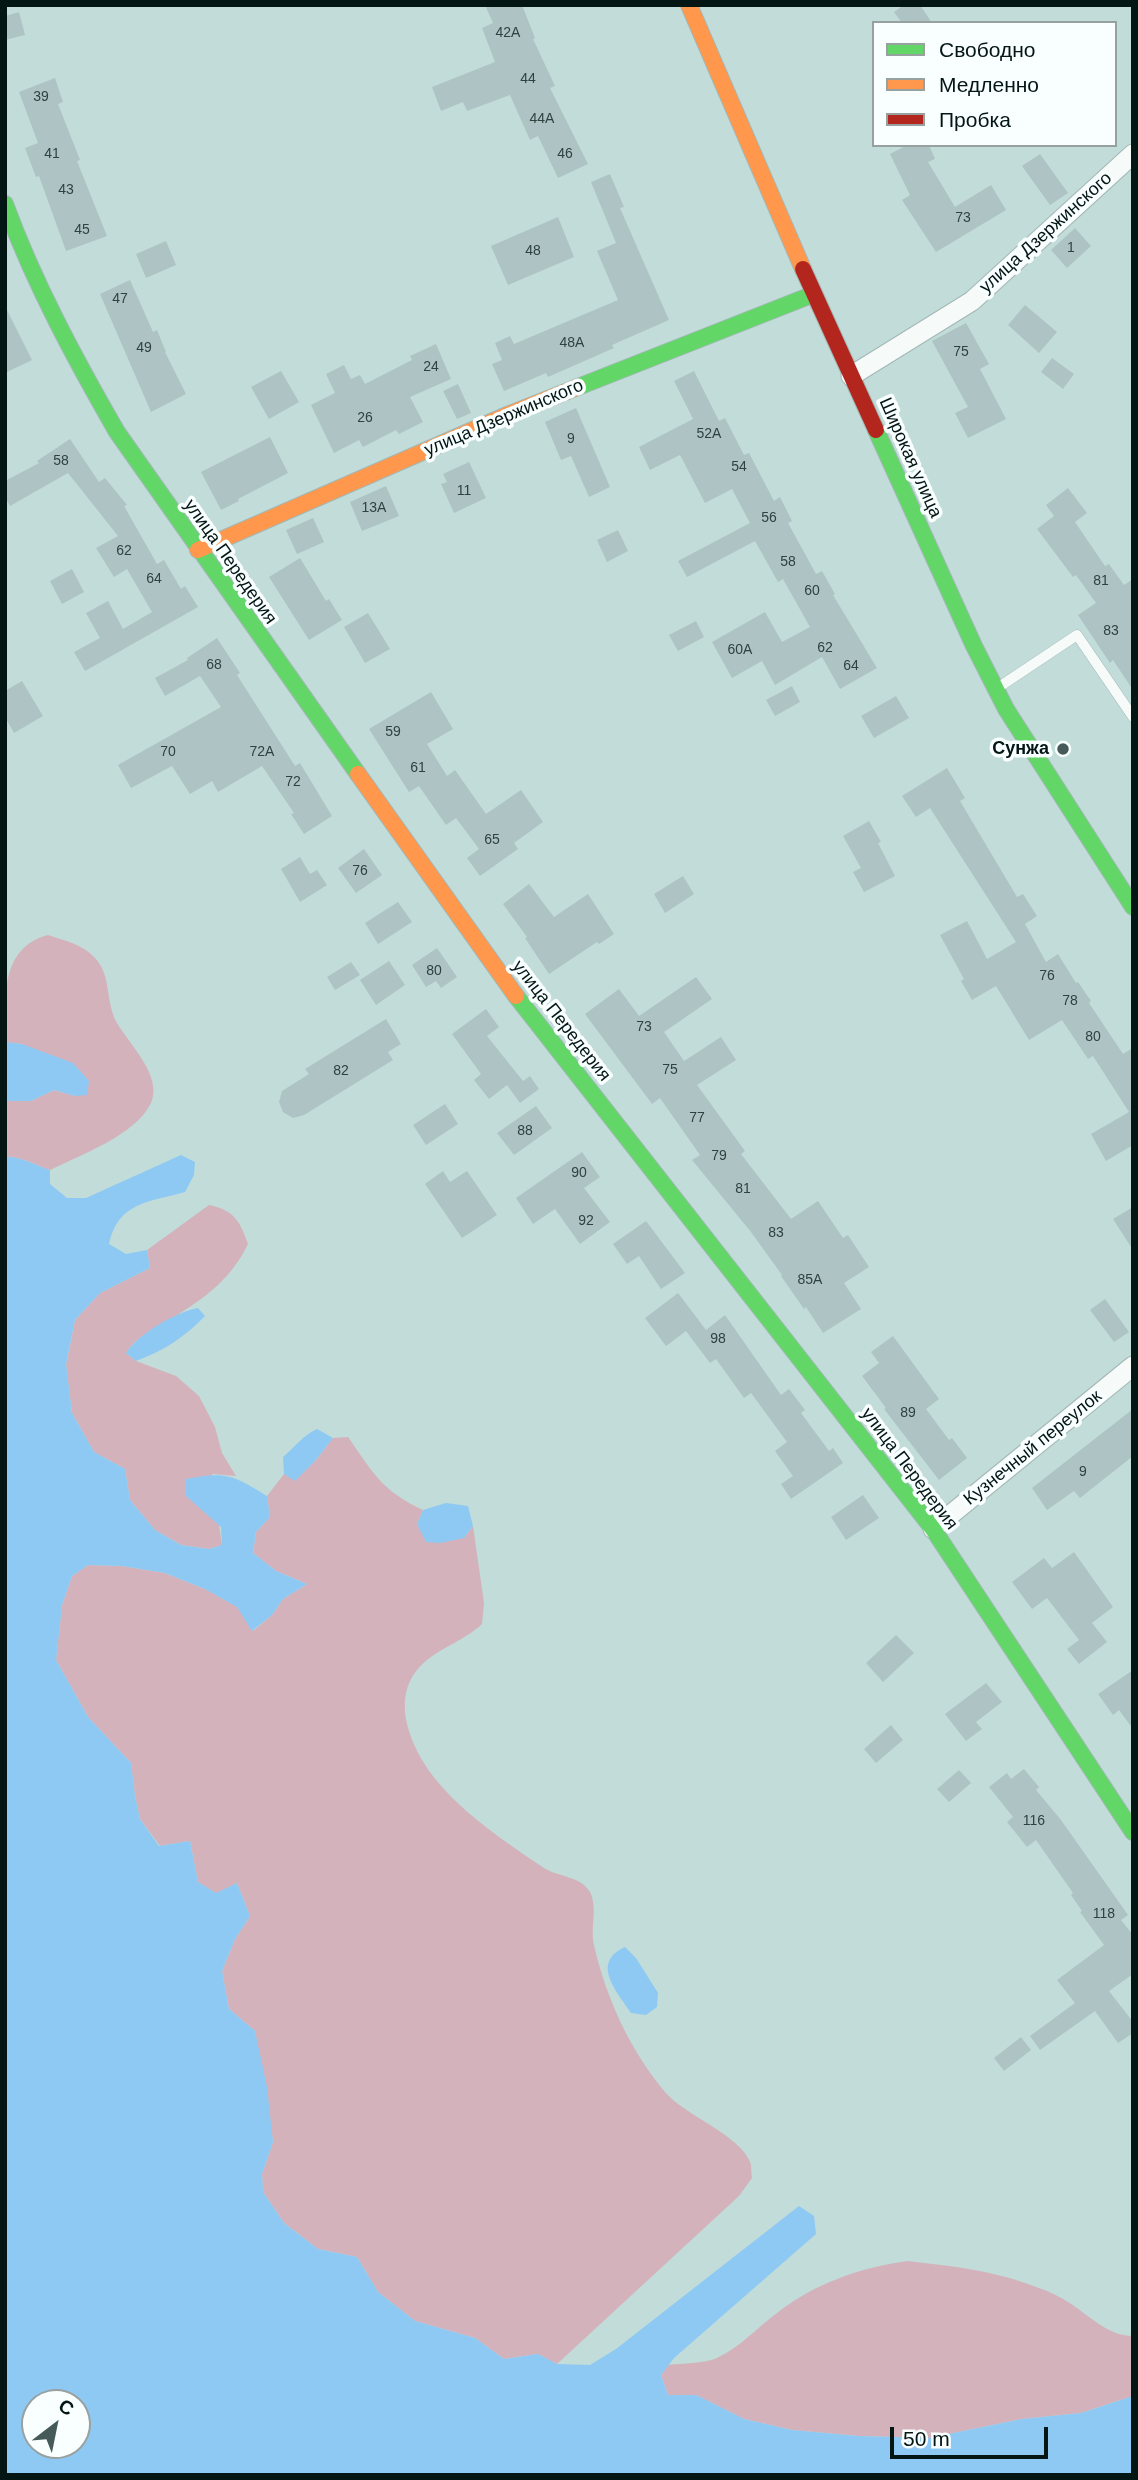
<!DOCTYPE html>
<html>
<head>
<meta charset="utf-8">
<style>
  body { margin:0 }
  #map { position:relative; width:1138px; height:2480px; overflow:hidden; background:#c1dcd9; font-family:Helvetica,sans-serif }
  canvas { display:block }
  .frame { position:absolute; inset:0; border:7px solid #031614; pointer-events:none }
  .legend { position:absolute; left:872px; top:21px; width:245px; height:126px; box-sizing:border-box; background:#f9fefe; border:2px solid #97a1a0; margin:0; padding:9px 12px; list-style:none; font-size:21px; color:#031614 }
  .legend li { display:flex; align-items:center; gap:14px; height:35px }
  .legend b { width:35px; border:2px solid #97a1a0 }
  .north { position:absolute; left:21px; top:2389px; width:70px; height:70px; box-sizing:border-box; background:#f9fefe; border:2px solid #97a1a0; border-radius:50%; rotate:32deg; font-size:19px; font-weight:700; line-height:28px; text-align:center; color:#031614 }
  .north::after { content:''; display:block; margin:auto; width:24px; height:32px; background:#465b59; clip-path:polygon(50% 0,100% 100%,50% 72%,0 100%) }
  .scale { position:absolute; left:890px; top:2427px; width:158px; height:32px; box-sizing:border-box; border:4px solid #031614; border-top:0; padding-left:9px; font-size:21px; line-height:24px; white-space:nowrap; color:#031614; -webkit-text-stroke:5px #f9fefe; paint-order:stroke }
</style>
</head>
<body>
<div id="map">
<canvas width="1138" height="2480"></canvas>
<div class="frame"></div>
<ul class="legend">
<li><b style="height:9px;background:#63d668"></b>Свободно</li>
<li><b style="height:9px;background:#ff974d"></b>Медленно</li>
<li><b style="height:9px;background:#b3261e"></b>Пробка</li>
</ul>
<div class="north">С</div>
<div class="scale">50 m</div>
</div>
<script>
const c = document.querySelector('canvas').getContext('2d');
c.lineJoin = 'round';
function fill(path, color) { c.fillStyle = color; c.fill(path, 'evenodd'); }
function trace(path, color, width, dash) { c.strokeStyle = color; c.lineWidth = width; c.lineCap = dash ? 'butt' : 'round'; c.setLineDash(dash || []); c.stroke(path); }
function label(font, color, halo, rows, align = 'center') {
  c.font = font + ' Helvetica,sans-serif'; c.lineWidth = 7; c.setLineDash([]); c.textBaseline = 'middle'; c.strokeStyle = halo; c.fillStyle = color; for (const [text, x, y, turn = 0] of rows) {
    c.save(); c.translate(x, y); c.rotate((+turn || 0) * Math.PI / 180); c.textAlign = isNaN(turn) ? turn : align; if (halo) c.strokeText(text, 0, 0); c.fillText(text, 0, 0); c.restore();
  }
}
const green = new Path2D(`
  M 48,935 C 66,941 82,944 95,958 C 112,976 105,1002 117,1023 C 129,1044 163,1076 151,1103 C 136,1135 80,1155 50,1170 C 34,1165 22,1156 5,1157 L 5,1101 L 31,1101 L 54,1090 L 75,1096 L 22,1044 L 5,1042 C 5,997 0,948 48,935 Z
  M 209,1205 C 234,1210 240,1221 248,1244 C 229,1283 201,1300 165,1323 C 151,1331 135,1338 126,1353 L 136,1361 L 176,1376 L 199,1396 L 215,1427 L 222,1453 L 236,1476 L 212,1474 L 222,1545 L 209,1549 L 181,1545 L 155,1530 L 130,1500 L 125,1469 L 94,1452 L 72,1413 L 66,1365 L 75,1320 L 100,1293 L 150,1268 L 147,1250 Z
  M 348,1437 C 374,1474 381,1490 423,1510 L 417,1524 L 464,1538 L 473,1526 L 484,1603 L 482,1624 C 463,1642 434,1649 417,1670 C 390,1703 413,1752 437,1781 C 466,1816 507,1843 544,1868 C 558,1877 581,1876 590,1892 C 598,1908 590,1928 594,1945 C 606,1998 630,2050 665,2092 C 684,2115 740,2135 750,2162 C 752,2167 751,2174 752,2178 L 739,2196 L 557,2364 L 538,2354 L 504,2359 L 475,2338 L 415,2321 L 378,2292 L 357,2257 L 318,2249 L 284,2223 L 263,2192 L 262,2174 L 273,2142 L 255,2031 L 229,2009 L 222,1971 L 235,1939 L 250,1916 L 237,1883 L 216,1894 L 198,1882 L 190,1841 L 160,1846 L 140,1819 L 135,1796 L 131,1763 L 88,1717 L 56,1660 L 62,1605 L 72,1576 L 88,1565 L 122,1566 L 165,1573 L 205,1589 L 238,1607 L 253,1631 L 272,1615 L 283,1599 L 307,1584 L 276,1571 L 253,1553 L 256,1532 L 270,1517 L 267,1496 L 284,1474 L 295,1480 L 315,1461 L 333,1438 Z
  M 907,2261 C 953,2266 996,2271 1039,2288 C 1048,2291 1059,2296 1068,2302 C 1088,2314 1107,2336 1133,2336 L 1133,2396 L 1081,2413 L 1022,2419 L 929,2438 L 858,2436 L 792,2430 L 744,2419 L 696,2395 L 668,2395 L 661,2375 L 668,2365 C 683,2363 703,2364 717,2358 C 740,2347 757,2328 777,2313 C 815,2283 860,2268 907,2261 Z`);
const water = new Path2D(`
  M 5,1042 L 22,1044 L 73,1063 L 89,1081 L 87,1095 L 75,1096 L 54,1090 L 31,1101 L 5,1101 Z
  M 181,1155 L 195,1162 L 194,1175 L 185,1192 C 149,1202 118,1202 109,1244 L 126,1254 L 147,1250 L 150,1268 L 100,1293 L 75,1320 L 66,1364 L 72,1413 L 94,1452 L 125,1469 L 130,1500 L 155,1530 L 181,1545 L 209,1549 L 222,1545 L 221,1527 L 186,1496 L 186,1479 C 226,1471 233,1475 267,1496 L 270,1517 L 256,1532 L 253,1553 L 276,1571 L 307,1584 L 283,1599 L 272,1615 L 252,1631 L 237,1607 L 205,1589 L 165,1573 L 122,1566 L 88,1565 L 72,1576 L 62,1605 L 56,1660 L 88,1717 L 131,1763 L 135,1796 L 140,1819 L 159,1846 L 190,1841 L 198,1882 L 216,1893 L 237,1883 L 250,1916 L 235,1939 L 222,1971 L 229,2009 L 255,2031 L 267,2087 L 273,2142 L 262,2174 L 263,2192 L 284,2223 L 318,2249 L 357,2257 L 378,2292 L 415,2321 L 475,2338 L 504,2359 L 538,2354 L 557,2364 L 590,2365 L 616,2349 L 799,2206 L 814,2216 L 816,2234 L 674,2358 L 661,2375 L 668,2395 L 696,2395 L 744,2419 L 792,2430 L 858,2436 L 929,2438 L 1022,2419 L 1081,2413 L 1133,2396 L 1133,2475 L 5,2475 L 5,1157 C 22,1156 34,1165 50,1170 L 50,1184 L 67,1198 L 86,1198 ZM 77,2403 L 77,2445 L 35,2445 L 35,2403 Z
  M 198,1308 L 205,1316 C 185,1337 163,1351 136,1361 L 126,1353 C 138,1334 176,1312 198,1308 Z
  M 317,1429 L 333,1438 L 315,1461 L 295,1481 L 284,1474 L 283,1457 C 295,1447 302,1436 317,1429 Z
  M 446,1503 L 468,1506 L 473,1526 L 464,1538 L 440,1543 L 426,1542 L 417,1524 L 423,1510 Z
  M 625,1947 L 636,1958 L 658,1993 L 657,2007 L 646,2015 L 631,2013 C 617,1991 590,1963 625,1947 Z`);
const building = new Path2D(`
  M 485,5 L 522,5 L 535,38 L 533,39 L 555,86 L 550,88 L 588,164 L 558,178 L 538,136 L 530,140 L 510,95 L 467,111 L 463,102 L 441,111 L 432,87 L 495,62 L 482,28 L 493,23 Z
  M 904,5 L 920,5 L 932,23 L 902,23 L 894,12 Z
  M 19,12 L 25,35 L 5,40 L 5,16 Z
  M 55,78 L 63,102 L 58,104 L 80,160 L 77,161 L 107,236 L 66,251 L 39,176 L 36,177 L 25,148 L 38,143 L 19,92 Z
  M 907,145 L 929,145 L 935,159 L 928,162 L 955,207 L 991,185 L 1006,210 L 936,252 L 902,200 L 910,195 L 890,154 Z
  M 1040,154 L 1068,193 L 1050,205 L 1022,166 Z
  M 610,174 L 624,207 L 620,208 L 669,320 L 612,345 L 614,348 L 548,377 L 546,373 L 504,391 L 492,364 L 502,360 L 495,343 L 510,336 L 514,344 L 618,300 L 597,251 L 616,243 L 591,182 Z
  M 558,217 L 574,257 L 508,285 L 491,246 Z
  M 1075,228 L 1091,246 L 1067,268 L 1051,250 Z
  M 166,241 L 176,265 L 146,278 L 136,254 Z
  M 130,280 L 153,332 L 157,330 L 166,352 L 165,352 L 186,394 L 151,412 L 100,294 Z
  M 1025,305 L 1057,332 L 1039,353 L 1008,325 Z
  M 5,306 L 32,360 L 5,373 Z
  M 966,323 L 989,364 L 980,369 L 1006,419 L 968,438 L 955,413 L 968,407 L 932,341 Z
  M 436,344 L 451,379 L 410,397 L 423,422 L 399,434 L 396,430 L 363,447 L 359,440 L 334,453 L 311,405 L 335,393 L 326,374 L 344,365 L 351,379 L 360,375 L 365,384 L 412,360 L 410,356 Z
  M 1052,358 L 1074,374 L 1063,389 L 1041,372 Z
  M 281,371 L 299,402 L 269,419 L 251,387 Z
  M 694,371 L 719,421 L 725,418 L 744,455 L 749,453 L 774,501 L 780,497 L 792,521 L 788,523 L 816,574 L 822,571 L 835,594 L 833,595 L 877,668 L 840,689 L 822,657 L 775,685 L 762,661 L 732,678 L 712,642 L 765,612 L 782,642 L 810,627 L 783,579 L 778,582 L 755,541 L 687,577 L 678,561 L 750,523 L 732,489 L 705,503 L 680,455 L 650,470 L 639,447 L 693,419 L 674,381 Z
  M 458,384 L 471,413 L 457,419 L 443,391 Z
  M 576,408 L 610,487 L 589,497 L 571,456 L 561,460 L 545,422 Z
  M 270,437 L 288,473 L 238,499 L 239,501 L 221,510 L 201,472 Z
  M 70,439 L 99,482 L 105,478 L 127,505 L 124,506 L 157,564 L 164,560 L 181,589 L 185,586 L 198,607 L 85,671 L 74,652 L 100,638 L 86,613 L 108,601 L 123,629 L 152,612 L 127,569 L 114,577 L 96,548 L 118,536 L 68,473 L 10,506 L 5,497 L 5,481 L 39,463 L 37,461 Z
  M 469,462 L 486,498 L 454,513 L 441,484 L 447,482 L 443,474 Z
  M 386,486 L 399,516 L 362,531 L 350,502 Z
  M 1068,488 L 1087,513 L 1075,522 L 1105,566 L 1109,564 L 1124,585 L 1133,579 L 1133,690 L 1113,660 L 1110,663 L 1078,615 L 1096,603 L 1076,575 L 1073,577 L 1037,529 L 1054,516 L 1046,505 Z
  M 313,518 L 324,542 L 297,554 L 286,530 Z
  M 618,530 L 628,551 L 607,562 L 597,540 Z
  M 300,558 L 326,601 L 329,599 L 342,620 L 309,640 L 269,577 Z
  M 72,569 L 84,592 L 62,604 L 50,581 Z
  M 368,613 L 390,649 L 365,663 L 344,627 Z
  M 696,621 L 704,637 L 678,651 L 669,635 Z
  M 217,638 L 240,673 L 237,675 L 295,766 L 300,763 L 332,816 L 304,834 L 291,814 L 294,813 L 262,766 L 218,792 L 212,781 L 190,794 L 172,766 L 131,788 L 118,765 L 221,707 L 200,676 L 165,696 L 155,678 L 188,660 L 187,658 Z
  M 22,681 L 43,716 L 14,733 L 5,717 L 5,691 Z
  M 792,686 L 800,702 L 775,716 L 766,700 Z
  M 431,692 L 453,729 L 427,744 L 447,776 L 455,770 L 486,814 L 521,790 L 543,822 L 514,843 L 518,849 L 480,876 L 467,858 L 479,849 L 456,818 L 446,825 L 419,786 L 409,792 L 369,729 Z
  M 896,696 L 909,718 L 874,738 L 861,716 Z
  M 947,768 L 965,798 L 960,801 L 1017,897 L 1023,894 L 1037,916 L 1025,924 L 1046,962 L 1058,954 L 1076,983 L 1078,982 L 1091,1001 L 1089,1003 L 1123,1054 L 1133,1048 L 1133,1145 L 1106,1161 L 1091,1134 L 1129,1112 L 1093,1056 L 1088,1059 L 1062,1020 L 1029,1040 L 996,986 L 972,1000 L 961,981 L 964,979 L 940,935 L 967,921 L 987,959 L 1016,942 L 930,808 L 916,817 L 902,796 Z
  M 869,821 L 881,842 L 878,843 L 895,876 L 864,892 L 853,872 L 861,868 L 843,836 Z
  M 364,849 L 382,875 L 356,893 L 338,868 Z
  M 300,857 L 310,874 L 317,870 L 327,885 L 300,902 L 281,869 Z
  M 683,876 L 694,894 L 665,913 L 654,894 Z
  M 529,884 L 554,917 L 588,894 L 614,934 L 599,944 L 597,942 L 549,974 L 525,938 L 527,937 L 503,904 Z
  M 398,902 L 412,922 L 378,944 L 365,923 Z
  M 437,948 L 457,977 L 441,988 L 436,981 L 426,987 L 412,965 Z
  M 389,961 L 405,985 L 376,1005 L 360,980 Z
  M 351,962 L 360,975 L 335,990 L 327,977 Z
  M 696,977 L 712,999 L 664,1032 L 684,1061 L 721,1037 L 736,1060 L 697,1085 L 745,1151 L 741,1154 L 791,1219 L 818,1201 L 843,1238 L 848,1235 L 869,1267 L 844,1283 L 861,1309 L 823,1333 L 806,1307 L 804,1309 L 781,1276 L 782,1275 L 751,1232 L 692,1160 L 700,1155 L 660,1098 L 652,1104 L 585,1014 L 619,989 L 639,1016 Z
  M 486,1009 L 499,1027 L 487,1036 L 523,1081 L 530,1076 L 539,1089 L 520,1103 L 507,1085 L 489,1099 L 474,1080 L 481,1074 L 452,1034 Z
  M 386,1019 L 401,1044 L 388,1052 L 393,1060 L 304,1115 L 293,1118 L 283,1112 L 279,1102 L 282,1091 L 309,1074 L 305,1069 Z
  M 445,1104 L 458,1124 L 426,1145 L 413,1125 Z
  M 536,1106 L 552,1128 L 514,1155 L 497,1133 Z
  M 582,1152 L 600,1177 L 584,1188 L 610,1222 L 580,1244 L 555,1209 L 533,1224 L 516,1198 Z
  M 443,1171 L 450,1182 L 467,1171 L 497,1215 L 462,1238 L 425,1184 Z
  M 1133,1207 L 1133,1250 L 1113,1219 Z
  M 646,1221 L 685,1273 L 661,1289 L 639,1256 L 627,1264 L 613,1244 Z
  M 678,1293 L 706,1330 L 725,1315 L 781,1395 L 789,1389 L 805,1410 L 801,1413 L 829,1451 L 833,1448 L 843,1463 L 791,1499 L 781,1484 L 793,1476 L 775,1451 L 787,1442 L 751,1393 L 744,1398 L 716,1359 L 710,1363 L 686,1331 L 666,1346 L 645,1318 Z
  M 1105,1299 L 1129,1332 L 1114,1342 L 1090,1310 Z
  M 893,1336 L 939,1399 L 926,1409 L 949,1440 L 952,1438 L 967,1458 L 939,1480 L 884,1409 L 886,1408 L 862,1376 L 879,1363 L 871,1352 Z
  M 1133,1409 L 1133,1456 L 1080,1498 L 1074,1491 L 1047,1510 L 1032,1488 Z
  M 863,1495 L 879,1518 L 846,1540 L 831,1517 Z
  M 1074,1552 L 1113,1607 L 1092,1623 L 1107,1642 L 1079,1664 L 1067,1649 L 1079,1640 L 1047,1598 L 1032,1609 L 1012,1582 L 1044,1558 L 1052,1568 Z
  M 896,1635 L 914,1653 L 883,1682 L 866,1663 Z
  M 1133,1670 L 1133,1729 L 1119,1710 L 1113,1715 L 1098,1694 Z
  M 986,1683 L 1002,1702 L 976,1722 L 982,1729 L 966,1741 L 945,1714 Z
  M 891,1725 L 903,1740 L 876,1763 L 864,1749 Z
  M 1024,1769 L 1039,1787 L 1036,1790 L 1061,1820 L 1128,1915 L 1121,1920 L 1133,1935 L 1133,1974 L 1109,1991 L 1133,2022 L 1133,2033 L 1118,2043 L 1095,2011 L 1040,2050 L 1030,2036 L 1075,2003 L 1057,1980 L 1104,1945 L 1080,1912 L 1082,1911 L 1071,1895 L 1073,1893 L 1036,1840 L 1027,1847 L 1007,1822 L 1013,1817 L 989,1787 L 1007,1773 L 1011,1779 Z
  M 959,1770 L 971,1783 L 949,1802 L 937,1789 Z
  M 1021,2037 L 1031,2050 L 1004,2071 L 994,2058 Z`);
const lane = new Path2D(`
  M 999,687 L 1077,635 L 1133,717`);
const street = new Path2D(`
  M 851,376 L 972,301 L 1133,154
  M 933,1529 L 1133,1366`);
const fast = new Path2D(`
  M 5,204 C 34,283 75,359 117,432 L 358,774
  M 578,387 L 814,294
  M 876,430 L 974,646 L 1006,709 L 1133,907
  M 516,996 L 933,1529 L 1133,1832`);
const slow = new Path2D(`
  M 689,5 L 803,269
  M 198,550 L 507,415 L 578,387
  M 358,774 L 516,996`);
const jam = new Path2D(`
  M 803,269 L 876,430`);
const markers = [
  [1063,749,7,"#465b59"]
];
const numberNames = [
  ["42А",508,33],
  ["44",528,79],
  ["39",41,97],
  ["44А",542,119],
  ["41",52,154],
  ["46",565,154],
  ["43",66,190],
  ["73",963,218],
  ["45",82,230],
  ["1",1071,248],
  ["48",533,251],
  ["47",120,299],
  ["48А",572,343],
  ["49",144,348],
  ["75",961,352],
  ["24",431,367],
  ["26",365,418],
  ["52А",709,434],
  ["9",571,439],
  ["58",61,461],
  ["54",739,467],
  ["11",464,491],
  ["13А",374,508],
  ["56",769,518],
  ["62",124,551],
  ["58",788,562],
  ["64",154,579],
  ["81",1101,581],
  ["60",812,591],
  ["83",1111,631],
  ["62",825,648],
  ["60А",740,650],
  ["68",214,665],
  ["64",851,666],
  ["59",393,732],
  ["70",168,752],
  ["72А",262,752],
  ["61",418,768],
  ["72",293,782],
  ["65",492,840],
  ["76",360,871],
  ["80",434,971],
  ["76",1047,976],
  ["78",1070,1001],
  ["73",644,1027],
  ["80",1093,1037],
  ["75",670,1070],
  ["82",341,1071],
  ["77",697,1118],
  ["88",525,1131],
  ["79",719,1156],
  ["90",579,1173],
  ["81",743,1189],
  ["92",586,1221],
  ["83",776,1233],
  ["85А",810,1280],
  ["98",718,1339],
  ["89",908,1413],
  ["9",1083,1472],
  ["116",1034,1821],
  ["118",1104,1914]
];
const streetNames = [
  ["улица Дзержинского",1046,233,-42],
  ["улица Дзержинского",504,418,-23],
  ["Широкая улица",910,458,66],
  ["улица Передерия",230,562,55],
  ["улица Передерия",561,1021,52],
  ["Кузнечный переулок",1033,1448,-39],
  ["улица Передерия",909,1469,53]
];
const poiNames = [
  ["Сунжа",1049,749]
];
fill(green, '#d4b2bb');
fill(water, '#8ec9f4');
fill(building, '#aec4c4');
trace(lane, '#a2b8b5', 11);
trace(street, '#a2b8b5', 21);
trace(fast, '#a2b8b5', 18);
trace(slow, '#a2b8b5', 18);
trace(jam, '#a2b8b5', 18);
trace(lane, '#f6faf9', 10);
trace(street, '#f6faf9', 19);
trace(fast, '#63d668', 16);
trace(slow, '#ff974d', 16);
trace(jam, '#b3261e', 16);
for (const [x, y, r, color] of markers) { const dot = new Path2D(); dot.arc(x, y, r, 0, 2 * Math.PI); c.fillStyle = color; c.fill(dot); trace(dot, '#f9fefe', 2.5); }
label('14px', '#2e4240', null, numberNames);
label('18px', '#031614', '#f9fefe', streetNames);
label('bold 18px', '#031614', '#f9fefe', poiNames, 'right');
</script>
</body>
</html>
